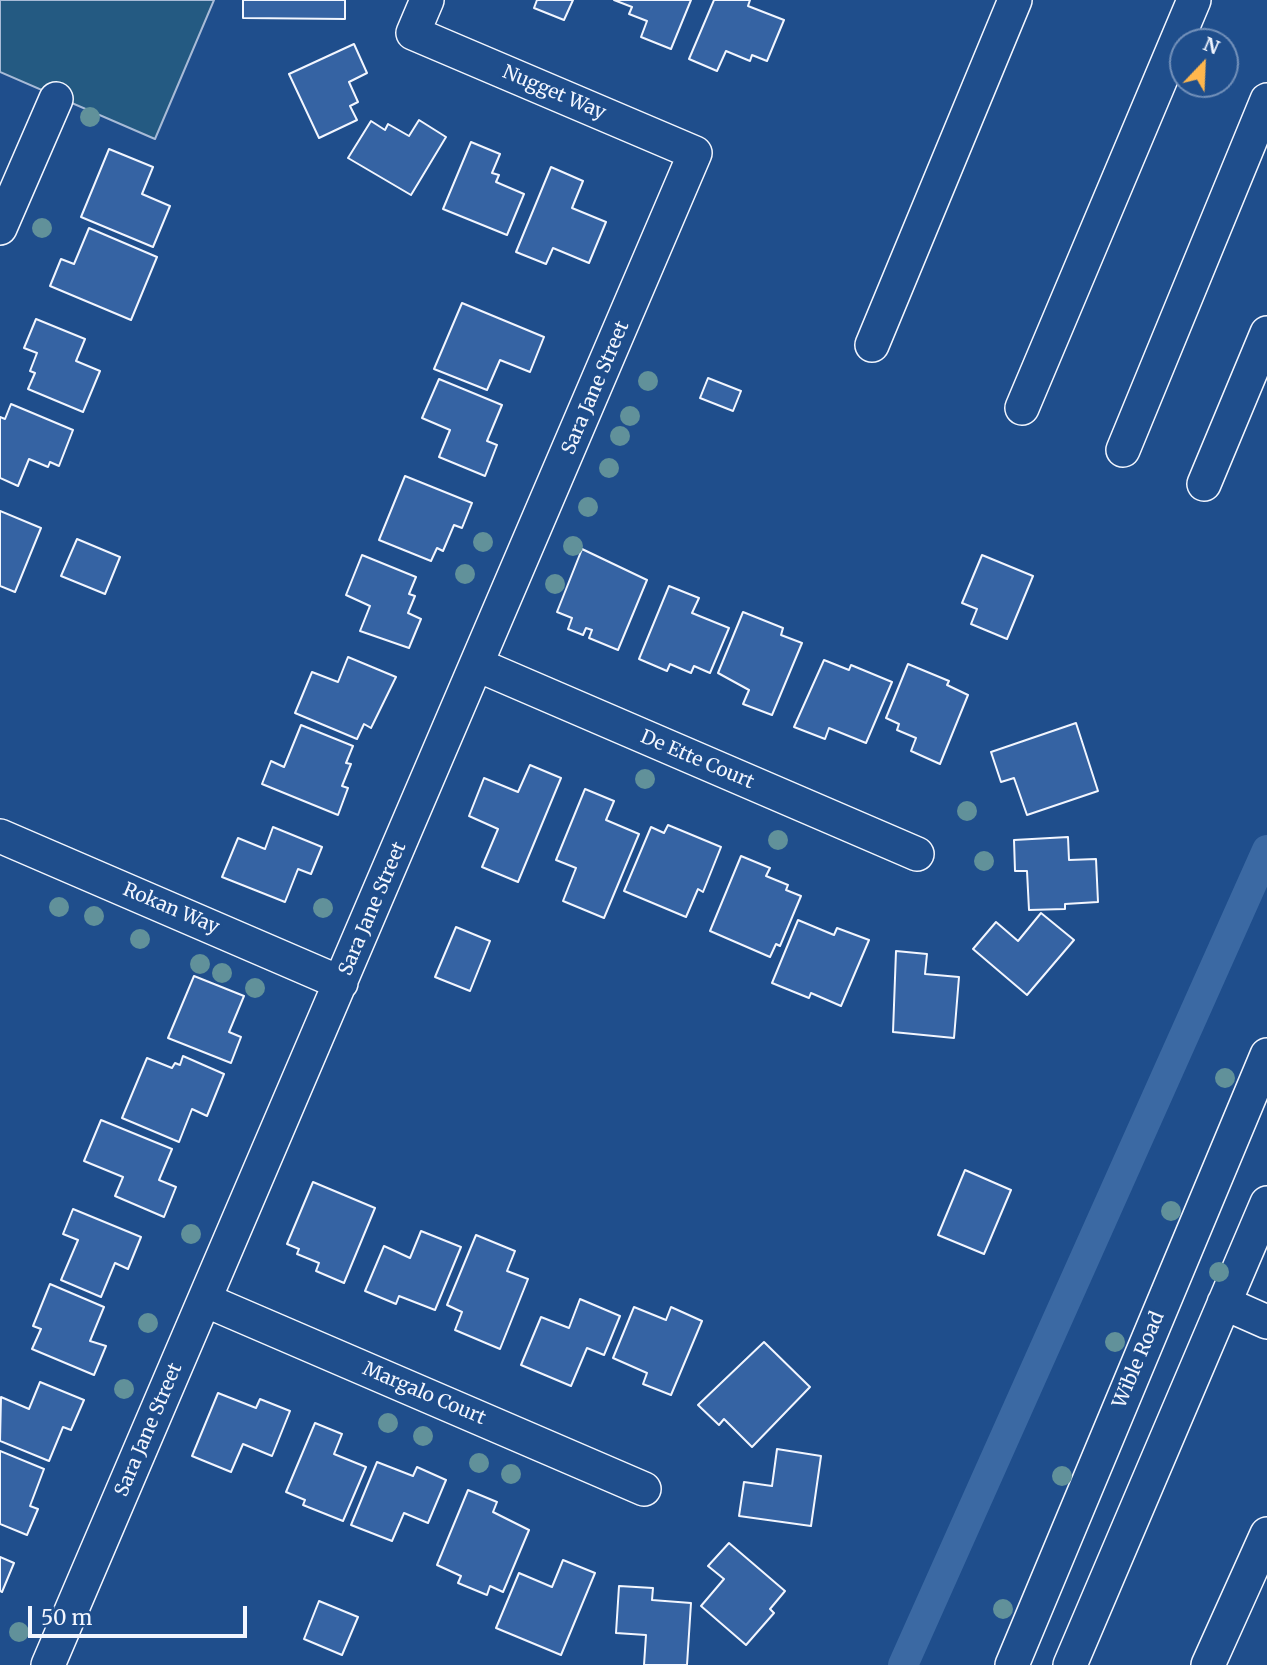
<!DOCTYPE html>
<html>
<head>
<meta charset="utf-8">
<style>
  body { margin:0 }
  #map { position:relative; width:1267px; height:1665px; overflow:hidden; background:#1f4e8c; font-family:Merriweather,serif }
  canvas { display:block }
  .north { position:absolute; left:1169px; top:28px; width:70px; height:70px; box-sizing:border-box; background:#1f4e8c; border:2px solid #7391ba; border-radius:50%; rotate:23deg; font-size:19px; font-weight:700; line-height:28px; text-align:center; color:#f2f6ff }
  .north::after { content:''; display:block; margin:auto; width:24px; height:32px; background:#ffb74d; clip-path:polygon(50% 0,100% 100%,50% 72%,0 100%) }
  .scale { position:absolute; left:28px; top:1606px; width:219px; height:32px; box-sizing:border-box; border:4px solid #f2f6ff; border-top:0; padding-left:9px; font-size:21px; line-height:24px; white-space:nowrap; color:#f2f6ff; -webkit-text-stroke:5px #1f4e8c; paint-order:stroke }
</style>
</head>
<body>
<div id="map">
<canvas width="1267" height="1665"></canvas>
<div class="north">N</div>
<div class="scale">50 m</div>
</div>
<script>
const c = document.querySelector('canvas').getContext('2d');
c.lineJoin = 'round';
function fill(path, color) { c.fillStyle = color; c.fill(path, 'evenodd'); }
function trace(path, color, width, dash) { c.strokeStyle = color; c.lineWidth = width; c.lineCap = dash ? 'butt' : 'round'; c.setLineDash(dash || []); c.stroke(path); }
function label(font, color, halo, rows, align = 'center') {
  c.font = font + ' Merriweather,serif'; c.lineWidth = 5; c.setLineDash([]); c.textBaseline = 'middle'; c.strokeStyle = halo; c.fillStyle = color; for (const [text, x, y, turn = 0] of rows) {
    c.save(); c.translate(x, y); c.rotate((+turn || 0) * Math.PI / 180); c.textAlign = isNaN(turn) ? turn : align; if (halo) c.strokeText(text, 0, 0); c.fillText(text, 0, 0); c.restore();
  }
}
const green = new Path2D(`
  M 0,0 L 214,0 L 155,139 L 0,72 Z`);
const canal = new Path2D(`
  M 903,1665 L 1267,850`);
const building = new Path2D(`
  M 243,0 L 345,0 L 345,19 L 243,18 Z
  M 537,0 L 573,0 L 564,20 L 534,8 Z
  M 614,0 L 691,0 L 671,49 L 641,37 L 647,21 L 629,14 L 632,7 Z
  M 714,0 L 750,0 L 748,6 L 784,20 L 767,61 L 752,55 L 750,61 L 726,51 L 717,71 L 689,59 Z
  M 354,44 L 367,73 L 349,82 L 358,102 L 350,106 L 357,120 L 319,138 L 289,74 Z
  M 419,120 L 446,137 L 411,195 L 348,158 L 371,121 L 385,130 L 388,124 L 409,136 Z
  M 471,142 L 500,154 L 492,173 L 499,175 L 496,182 L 524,194 L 507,235 L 443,209 Z
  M 109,149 L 153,167 L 142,194 L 170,206 L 153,247 L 81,217 Z
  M 551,167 L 583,181 L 572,208 L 606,222 L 589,263 L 553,248 L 546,264 L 516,252 Z
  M 89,228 L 157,257 L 131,320 L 50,286 L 61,259 L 74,264 Z
  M 462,303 L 544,337 L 530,372 L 500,360 L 487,390 L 434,369 Z
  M 36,319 L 85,339 L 76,361 L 100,371 L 83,412 L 28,389 L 35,373 L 30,371 L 37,353 L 24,348 Z
  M 708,378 L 741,391 L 733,411 L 700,398 Z
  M 439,379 L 502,405 L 487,441 L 497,445 L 485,476 L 439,457 L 450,430 L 422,418 Z
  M 11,404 L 73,430 L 59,466 L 50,462 L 48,467 L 29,459 L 18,486 L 0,478 L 0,417 L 5,419 Z
  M 405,476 L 472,503 L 462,528 L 454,525 L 443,551 L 437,548 L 431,561 L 379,540 Z
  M 0,511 L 41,528 L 15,592 L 0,586 Z
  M 77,539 L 120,557 L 105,594 L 61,576 Z
  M 582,549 L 647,580 L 618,650 L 589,638 L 592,630 L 586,628 L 583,635 L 568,629 L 572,618 L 557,612 Z
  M 362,555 L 416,577 L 409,594 L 415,596 L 408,613 L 421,619 L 409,648 L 360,631 L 370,606 L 346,595 Z
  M 982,555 L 1033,576 L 1007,639 L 971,624 L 977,609 L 962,603 Z
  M 669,586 L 699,598 L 692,613 L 729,628 L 710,673 L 694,666 L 691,673 L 670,664 L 667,671 L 639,659 Z
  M 743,612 L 783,628 L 781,635 L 802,643 L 772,715 L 743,704 L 749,690 L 718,673 Z
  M 348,657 L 396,677 L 371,728 L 364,724 L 357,739 L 295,713 L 312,672 L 338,682 Z
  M 824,660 L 849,670 L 851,665 L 892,682 L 866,743 L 829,728 L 825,739 L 794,727 Z
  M 908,664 L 949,681 L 947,685 L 968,695 L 940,764 L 911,751 L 916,738 L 897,730 L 899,724 L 886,718 Z
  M 1076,723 L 1098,791 L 1027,815 L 1014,778 L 1001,782 L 991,752 Z
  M 301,725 L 353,746 L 346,763 L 351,764 L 342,786 L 348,788 L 338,815 L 262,784 L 271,761 L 284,767 Z
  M 530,765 L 561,778 L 518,882 L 482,867 L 498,829 L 469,816 L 484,778 L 518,792 Z
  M 585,789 L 614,801 L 606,820 L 639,834 L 604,918 L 563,901 L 576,868 L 556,860 Z
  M 668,825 L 721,847 L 703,892 L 698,889 L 686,917 L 624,891 L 651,827 L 664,833 Z
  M 273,827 L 322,847 L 311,874 L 298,869 L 285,902 L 222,877 L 238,838 L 265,849 Z
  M 1068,837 L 1069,860 L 1096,859 L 1098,902 L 1065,904 L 1065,909 L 1029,910 L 1027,871 L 1015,871 L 1014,840 Z
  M 741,856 L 770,868 L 766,876 L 788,885 L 786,890 L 801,896 L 780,946 L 776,944 L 770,957 L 710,931 Z
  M 1041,913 L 1074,940 L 1027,995 L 973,949 L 996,922 L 1018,941 Z
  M 798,920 L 834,935 L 837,928 L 869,940 L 841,1006 L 811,993 L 809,998 L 772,983 Z
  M 456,927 L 490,941 L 470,991 L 435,977 Z
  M 896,951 L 927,954 L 925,974 L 959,977 L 954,1038 L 893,1032 Z
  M 194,976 L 244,996 L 229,1032 L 241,1037 L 231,1063 L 168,1038 Z
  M 183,1056 L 224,1074 L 207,1116 L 192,1109 L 179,1142 L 122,1118 L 147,1058 L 172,1068 L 175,1063 L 180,1065 Z
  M 101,1120 L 172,1149 L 159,1180 L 176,1187 L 164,1217 L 115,1196 L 123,1177 L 84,1161 Z
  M 965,1170 L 1011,1190 L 984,1254 L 938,1235 Z
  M 313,1182 L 375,1208 L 344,1283 L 316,1271 L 319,1263 L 297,1254 L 299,1249 L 287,1244 Z
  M 73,1209 L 141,1237 L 128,1269 L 115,1263 L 101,1297 L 61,1280 L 78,1240 L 63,1234 Z
  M 421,1231 L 461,1247 L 435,1310 L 399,1296 L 396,1304 L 365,1291 L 384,1246 L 410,1258 Z
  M 476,1235 L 515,1251 L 507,1271 L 528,1279 L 500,1349 L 455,1330 L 462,1312 L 447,1305 Z
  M 50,1284 L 104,1307 L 90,1341 L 106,1346 L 94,1375 L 32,1349 L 41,1329 L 33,1326 Z
  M 580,1299 L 620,1316 L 604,1355 L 587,1348 L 571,1386 L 521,1365 L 541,1317 L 569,1328 Z
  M 634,1307 L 666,1320 L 671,1307 L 702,1321 L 671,1395 L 643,1384 L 647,1373 L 613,1358 Z
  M 764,1342 L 810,1387 L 752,1447 L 724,1419 L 719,1425 L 698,1405 Z
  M 40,1382 L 84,1400 L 71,1430 L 63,1427 L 49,1461 L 0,1441 L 1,1397 L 29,1409 Z
  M 218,1393 L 256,1408 L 260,1399 L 290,1411 L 272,1456 L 243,1444 L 231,1472 L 192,1456 Z
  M 315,1423 L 342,1434 L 334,1454 L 366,1467 L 343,1521 L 303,1505 L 305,1500 L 286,1492 Z
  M 777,1449 L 821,1456 L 811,1526 L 739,1516 L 744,1482 L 772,1486 Z
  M 0,1451 L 44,1469 L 30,1506 L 38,1509 L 27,1535 L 0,1524 Z
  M 377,1462 L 413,1476 L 417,1467 L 446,1480 L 428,1523 L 404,1513 L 392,1541 L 351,1525 Z
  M 468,1490 L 497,1502 L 493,1512 L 529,1530 L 503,1592 L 490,1586 L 487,1595 L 458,1583 L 461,1576 L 437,1565 Z
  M 729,1543 L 785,1591 L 770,1609 L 774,1613 L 746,1645 L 701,1606 L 724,1579 L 708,1566 Z
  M 0,1557 L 14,1563 L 2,1592 L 0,1591 Z
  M 563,1560 L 595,1573 L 561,1655 L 496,1628 L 519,1573 L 552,1587 Z
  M 619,1586 L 653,1588 L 652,1600 L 691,1603 L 687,1665 L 644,1665 L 646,1635 L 616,1633 Z
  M 319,1601 L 358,1617 L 342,1655 L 304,1639 Z`);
const minor = new Path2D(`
  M 0,228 L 56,99
  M 872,345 L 1015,0
  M 1022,408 L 1194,0
  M 1123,450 L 1267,100
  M 1204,484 L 1267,333
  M 478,665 L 917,854
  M 0,836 L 341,983
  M 205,1300 L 644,1489
  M 1224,1303 L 1267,1322
  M 48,1665 L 695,153 L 413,33 L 427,0
  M 1012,1665 L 1267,1055
  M 1070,1665 L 1267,1203
  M 1208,1665 L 1267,1534`);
const trees = [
  [90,117],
  [42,228],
  [648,381],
  [630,416],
  [620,436],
  [609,468],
  [588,507],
  [483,542],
  [573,546],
  [465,574],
  [555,584],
  [645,779],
  [967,811],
  [778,840],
  [984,861],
  [59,907],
  [323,908],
  [94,916],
  [140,939],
  [200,964],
  [222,973],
  [255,988],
  [1225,1078],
  [1171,1211],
  [191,1234],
  [1219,1272],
  [148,1323],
  [1115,1342],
  [124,1389],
  [388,1423],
  [423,1436],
  [479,1463],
  [511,1474],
  [1062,1476],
  [1003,1609],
  [19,1632]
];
const streetNames = [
  ["Nugget Way",554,93,23],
  ["Sara Jane Street",596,388,-67],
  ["De Ette Court",697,760,23],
  ["Rokan Way",171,909,23],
  ["Sara Jane Street",373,909,-67],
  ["Wible Road",1139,1360,-67],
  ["Margalo Court",424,1394,23],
  ["Sara Jane Street",149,1430,-67]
];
fill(green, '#245a82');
trace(green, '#a8bbd7', 2);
trace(canal, '#3b69a3', 30);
fill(building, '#3563a3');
trace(building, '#f2f6ff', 2);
trace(minor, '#f2f6ff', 36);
trace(minor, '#1f4e8c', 33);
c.fillStyle = '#61919a';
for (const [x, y] of trees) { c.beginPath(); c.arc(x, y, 10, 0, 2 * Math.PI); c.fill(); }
label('19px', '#f2f6ff', '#1f4e8c', streetNames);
</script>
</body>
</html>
